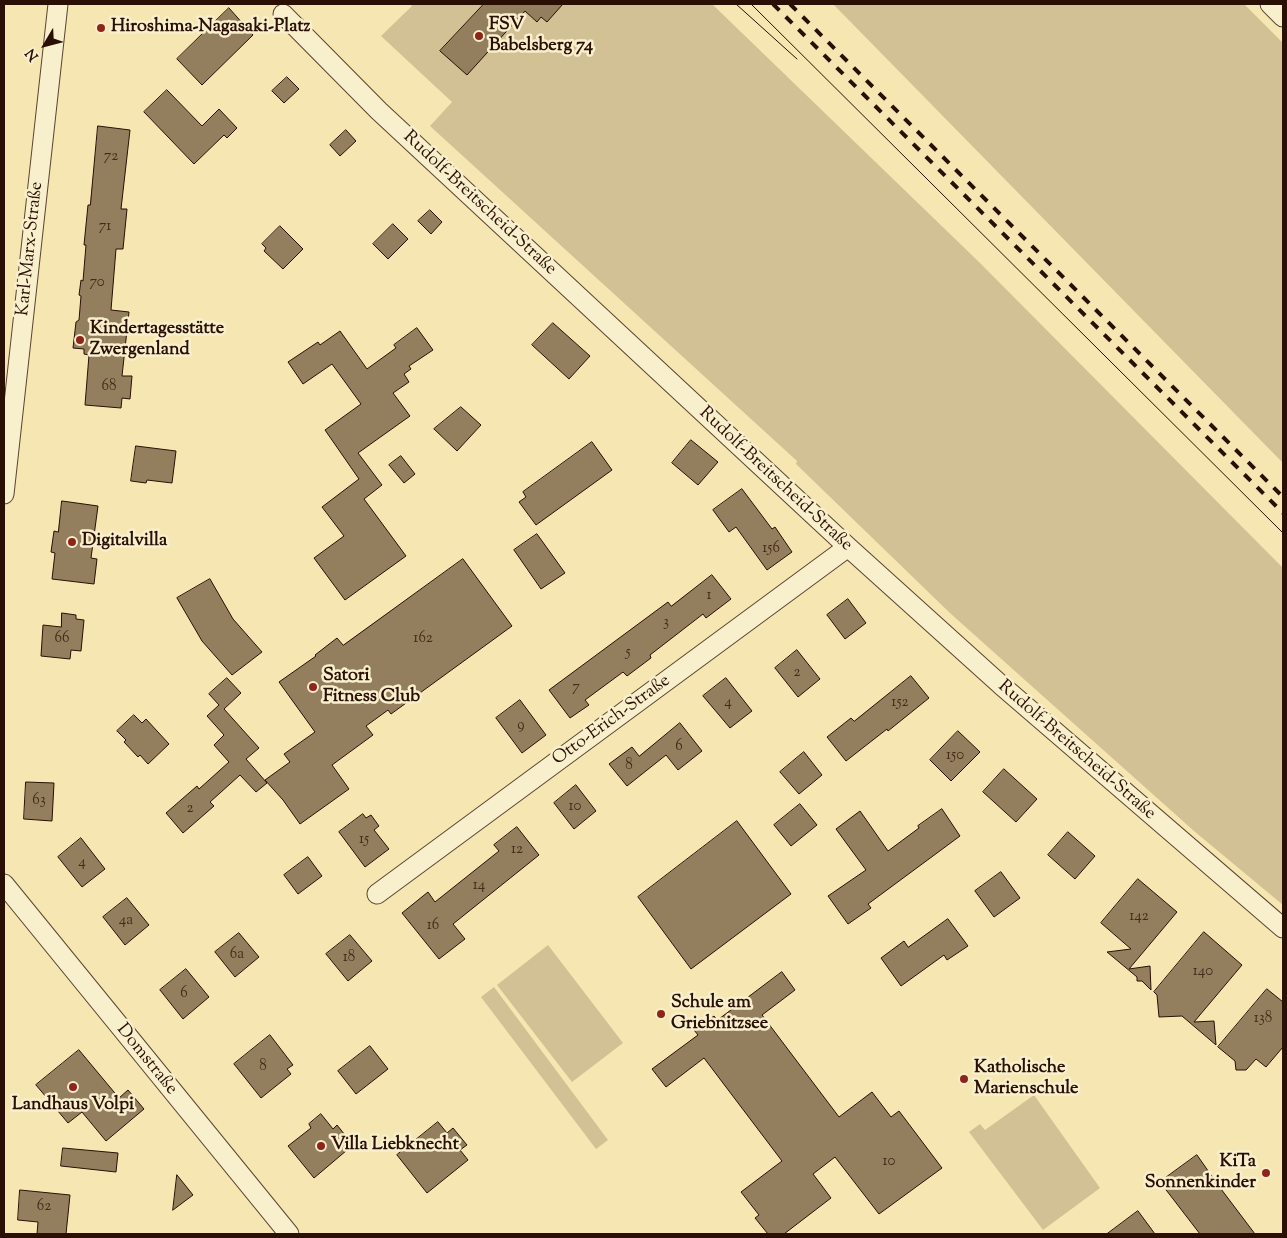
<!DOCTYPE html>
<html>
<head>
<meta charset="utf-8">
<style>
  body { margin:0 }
  #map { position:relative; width:1287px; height:1238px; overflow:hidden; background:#f5e6b2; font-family:"Sorts Mill Goudy",serif }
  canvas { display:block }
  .frame { position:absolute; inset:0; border:5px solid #290f04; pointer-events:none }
  .north { position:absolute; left:20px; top:20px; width:50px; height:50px; -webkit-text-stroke:4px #f8efcd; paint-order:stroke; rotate:233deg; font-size:14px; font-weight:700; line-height:20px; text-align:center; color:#290f04 }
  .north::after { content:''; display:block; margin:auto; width:18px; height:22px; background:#290f04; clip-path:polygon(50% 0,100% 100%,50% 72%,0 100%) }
</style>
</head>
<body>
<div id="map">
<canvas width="1287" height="1238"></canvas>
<div class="frame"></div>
<div class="north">N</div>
</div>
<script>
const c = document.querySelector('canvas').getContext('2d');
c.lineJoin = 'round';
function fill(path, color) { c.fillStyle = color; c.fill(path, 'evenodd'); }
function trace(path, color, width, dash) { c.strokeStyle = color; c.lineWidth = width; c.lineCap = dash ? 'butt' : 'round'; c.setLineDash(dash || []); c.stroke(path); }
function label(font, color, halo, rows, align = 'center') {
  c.font = font + ' "Sorts Mill Goudy",serif'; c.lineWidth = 5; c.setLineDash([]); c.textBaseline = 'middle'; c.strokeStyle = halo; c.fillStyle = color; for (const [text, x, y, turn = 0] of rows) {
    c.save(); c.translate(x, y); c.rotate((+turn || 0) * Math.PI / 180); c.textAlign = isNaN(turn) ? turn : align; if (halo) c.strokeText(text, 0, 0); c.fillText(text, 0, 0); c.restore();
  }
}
const green = new Path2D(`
  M 410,4 L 712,4 L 980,263 L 1283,568 L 1283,905 L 1194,831 L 951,614 L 796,464 L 797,461 L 430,126 L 452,102 L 381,36 L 412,6 Z
  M 833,4 L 1244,4 L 1283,43 L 1283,463 Z
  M 548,945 L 623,1043 L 572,1082 L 497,985 Z
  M 494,987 L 608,1140 L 596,1149 L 481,997 Z
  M 1034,1095 L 1100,1188 L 1043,1230 L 969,1132 L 980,1124 L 985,1130 Z`);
const building = new Path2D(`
  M 484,4 L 563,4 L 547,22 L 541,17 L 537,22 L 525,11 L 467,75 L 440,51 Z
  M 229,8 L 253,35 L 202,85 L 177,59 Z
  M 287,77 L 299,89 L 284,103 L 272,91 Z
  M 167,90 L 202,126 L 219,109 L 237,128 L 227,138 L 224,135 L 194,164 L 144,112 Z
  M 98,126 L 130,130 L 121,209 L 127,209 L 123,249 L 116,249 L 111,310 L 129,312 L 122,376 L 132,376 L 130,399 L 122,398 L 121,408 L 85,405 L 89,355 L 84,354 L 84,349 L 73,348 L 76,322 L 79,320 L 81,296 L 79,295 L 81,280 L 83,281 L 86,245 L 84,245 L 88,205 L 90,205 Z
  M 346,130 L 356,141 L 340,156 L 330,145 Z
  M 430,210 L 442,222 L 431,234 L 418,221 Z
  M 393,224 L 408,239 L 388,259 L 373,244 Z
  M 280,226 L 303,249 L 283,269 L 264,251 L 266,248 L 262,244 Z
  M 553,323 L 590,356 L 569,379 L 532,345 Z
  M 417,328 L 433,350 L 409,366 L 411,369 L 404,374 L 409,382 L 393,393 L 410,416 L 358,453 L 382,485 L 364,499 L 406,556 L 345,600 L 314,558 L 344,536 L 322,507 L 359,479 L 325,430 L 361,404 L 332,364 L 303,384 L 288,362 L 318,342 L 320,345 L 340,331 L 367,369 L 396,348 L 394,345 Z
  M 461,407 L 481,425 L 457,451 L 434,429 Z
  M 691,440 L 718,462 L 698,485 L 672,463 Z
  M 592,442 L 612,470 L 536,525 L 519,502 L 526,497 L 523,492 Z
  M 136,446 L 176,451 L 172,483 L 147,480 L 146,483 L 131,481 Z
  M 401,456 L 415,474 L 404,483 L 389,465 Z
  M 742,489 L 772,529 L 775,527 L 792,552 L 767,570 L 736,527 L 729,532 L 713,510 Z
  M 62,501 L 98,506 L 91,558 L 97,559 L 94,584 L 52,579 L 55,553 L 51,552 L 54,531 L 58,532 Z
  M 537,534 L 565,573 L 541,589 L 514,550 Z
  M 463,559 L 512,626 L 391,714 L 388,710 L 366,726 L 373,735 L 332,765 L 349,789 L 300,824 L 283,800 L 265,780 L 290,762 L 284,754 L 315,732 L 279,682 L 316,656 L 315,655 L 337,638 L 343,645 Z
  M 712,575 L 731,599 L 706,618 L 703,614 L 650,655 L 651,658 L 627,676 L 623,672 L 585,700 L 589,705 L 570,718 L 549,690 L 668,602 L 671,606 Z
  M 210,579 L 233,619 L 262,652 L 232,675 L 202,641 L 177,598 Z
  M 848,599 L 866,623 L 845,639 L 827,615 Z
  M 62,613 L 76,615 L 76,619 L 84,620 L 81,651 L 71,650 L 70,659 L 41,656 L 43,625 L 61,627 Z
  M 797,650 L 820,679 L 798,697 L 775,668 Z
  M 911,676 L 929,698 L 888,731 L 887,729 L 846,761 L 827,737 L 851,718 L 854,721 Z
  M 227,678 L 241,693 L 224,709 L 259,748 L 246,759 L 267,783 L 256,792 L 240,775 L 210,802 L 214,806 L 183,833 L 166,813 L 197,786 L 199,789 L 229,762 L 214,745 L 224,735 L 207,716 L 219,705 L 209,694 Z
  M 726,678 L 752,711 L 730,728 L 703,696 Z
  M 520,700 L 546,735 L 522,753 L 496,718 Z
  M 134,715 L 142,723 L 146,719 L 169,744 L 148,764 L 140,755 L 138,757 L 124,742 L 126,740 L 117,731 Z
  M 680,723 L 702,751 L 678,770 L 666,755 L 627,786 L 609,764 L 632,747 L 639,756 Z
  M 958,731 L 980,752 L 951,781 L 930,760 Z
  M 804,752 L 822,775 L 799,794 L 780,772 Z
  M 1004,769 L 1037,799 L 1016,822 L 983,792 Z
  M 26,782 L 54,783 L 52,821 L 24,819 Z
  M 576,785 L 596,811 L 574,829 L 554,803 Z
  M 800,804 L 817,825 L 791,846 L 774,825 Z
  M 942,809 L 960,836 L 868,904 L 871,908 L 848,924 L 828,896 L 866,870 L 836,829 L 860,811 L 888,851 L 919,828 L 918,826 Z
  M 363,814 L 366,818 L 371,815 L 379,826 L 374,830 L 389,849 L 365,867 L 339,832 Z
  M 737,821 L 791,894 L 691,969 L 638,897 Z
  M 517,827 L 539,855 L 453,924 L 465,939 L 439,959 L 402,913 L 428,892 L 435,902 L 499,851 L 494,845 Z
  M 1068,832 L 1095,856 L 1075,879 L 1048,855 Z
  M 81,838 L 105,869 L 82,887 L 58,857 Z
  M 308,857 L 322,876 L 298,894 L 284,875 Z
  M 1001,872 L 1020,898 L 994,917 L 975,891 Z
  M 1138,879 L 1177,912 L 1129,969 L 1150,966 L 1151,990 L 1142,981 L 1137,981 L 1137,977 L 1107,952 L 1131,949 L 1101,923 Z
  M 127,898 L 149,925 L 125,945 L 103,917 Z
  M 948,919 L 968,946 L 947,960 L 944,955 L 901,986 L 881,958 L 904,941 L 908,947 Z
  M 1204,932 L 1242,965 L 1194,1022 L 1214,1021 L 1216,1045 L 1182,1016 L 1159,1017 L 1157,995 L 1154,992 Z
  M 239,933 L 259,957 L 235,977 L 215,952 Z
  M 350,935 L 372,961 L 348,981 L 326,954 Z
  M 186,969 L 209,997 L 183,1019 L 160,990 Z
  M 782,972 L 795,990 L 762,1015 L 839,1117 L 872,1092 L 891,1117 L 899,1111 L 942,1168 L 879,1214 L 835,1157 L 813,1174 L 831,1198 L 784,1234 L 768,1234 L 755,1218 L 759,1215 L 741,1192 L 782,1161 L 704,1058 L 666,1087 L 652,1069 L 698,1035 L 694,1030 L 714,1016 L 717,1020 Z
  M 1267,989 L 1283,1002 L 1283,1047 L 1266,1067 L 1256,1059 L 1246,1070 L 1236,1070 L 1235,1061 L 1218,1047 Z
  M 270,1035 L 293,1065 L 287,1069 L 291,1074 L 261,1098 L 234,1064 Z
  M 370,1046 L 388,1069 L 356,1094 L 338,1071 Z
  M 79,1050 L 119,1098 L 128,1090 L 144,1109 L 106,1141 L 82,1112 L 68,1123 L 36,1085 Z
  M 321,1114 L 333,1129 L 337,1125 L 353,1145 L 314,1178 L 288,1146 L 311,1128 L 309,1124 Z
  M 438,1122 L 447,1133 L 453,1128 L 467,1145 L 460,1150 L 468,1160 L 427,1193 L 397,1155 Z
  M 63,1148 L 118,1153 L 116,1172 L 61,1166 Z
  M 1197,1155 L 1218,1185 L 1255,1234 L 1200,1234 L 1160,1182 Z
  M 177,1175 L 193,1195 L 173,1210 Z
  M 20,1190 L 70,1195 L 66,1234 L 37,1234 L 38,1222 L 18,1220 Z
  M 1138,1211 L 1155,1234 L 1107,1234 Z`);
const minor = new Path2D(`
  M 1270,4 L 1283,17
  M 283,14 L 379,111 L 848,547 L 1001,685 L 1283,928
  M 4,494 L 58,4
  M 4,884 L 289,1234
  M 377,894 L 848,547`);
const tram = new Path2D(`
  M 736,4 L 797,59
  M 751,4 L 1283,533`);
const rail = new Path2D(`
  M 773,4 L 1283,513
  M 790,4 L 1283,497`);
const markers = [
  [101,28,5,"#8f2418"],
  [479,36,5,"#8f2418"],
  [80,340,5,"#8f2418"],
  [72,542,5,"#8f2418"],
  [313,687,5,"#8f2418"],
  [661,1014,5,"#8f2418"],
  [964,1079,5,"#8f2418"],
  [73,1087,5,"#8f2418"],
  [321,1146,5,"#8f2418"],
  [1266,1173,5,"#8f2418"]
];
const numberNames = [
  ["72",111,157],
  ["71",105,227],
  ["70",97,283],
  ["68",109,387],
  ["156",771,549],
  ["1",709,596],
  ["3",666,623],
  ["66",62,639],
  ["162",423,639],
  ["5",628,653],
  ["2",797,673],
  ["7",576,688],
  ["4",728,703],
  ["152",900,703],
  ["9",521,726],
  ["6",679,747],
  ["150",955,756],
  ["8",629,766],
  ["63",39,801],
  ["10",575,807],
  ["2",190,809],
  ["15",364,840],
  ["12",517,850],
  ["4",82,863],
  ["14",479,886],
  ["142",1139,917],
  ["4a",126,921],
  ["16",433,926],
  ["6a",237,955],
  ["18",349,958],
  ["140",1203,972],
  ["6",184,994],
  ["138",1263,1019],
  ["8",263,1067],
  ["10",889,1162],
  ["62",44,1207]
];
const poiNames = [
  ["FSV",489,26],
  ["Babelsberg 74",489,47],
  ["Hiroshima-Nagasaki-Platz",111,28],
  ["Kindertagesstätte",90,330],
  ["Zwergenland",90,351],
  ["Digitalvilla",82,542],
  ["Satori",323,677],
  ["Fitness Club",323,698],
  ["Schule am",671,1004],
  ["Griebnitzsee",671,1025],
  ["Katholische",974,1069],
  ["Marienschule",974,1090],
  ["Landhaus Volpi",73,1106,"center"],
  ["Villa Liebknecht",331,1146],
  ["KiTa",1256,1163,"right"],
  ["Sonnenkinder",1256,1184,"right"]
];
const streetNames = [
  ["Rudolf-Breitscheid-Straße",479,204,43],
  ["Karl-Marx-Straße",31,249,-84],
  ["Rudolf-Breitscheid-Straße",775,480,43],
  ["Otto-Erich-Straße",612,721,-36],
  ["Rudolf-Breitscheid-Straße",1076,751,41],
  ["Domstraße",146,1060,51]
];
fill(green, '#d2c194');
fill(building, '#937f5e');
trace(building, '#290f04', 1);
trace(minor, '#5c4530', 21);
trace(minor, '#f8efcd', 19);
trace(tram, '#290f04', 1);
trace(rail, '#290f04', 4, [9, 9]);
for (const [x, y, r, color] of markers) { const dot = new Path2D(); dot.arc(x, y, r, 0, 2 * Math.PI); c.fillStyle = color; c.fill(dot); trace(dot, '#f8efcd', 2); }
label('15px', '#442b1a', null, numberNames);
label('bold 18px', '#290f04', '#f8efcd', poiNames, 'left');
label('18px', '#290f04', '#f8efcd', streetNames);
</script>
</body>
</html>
